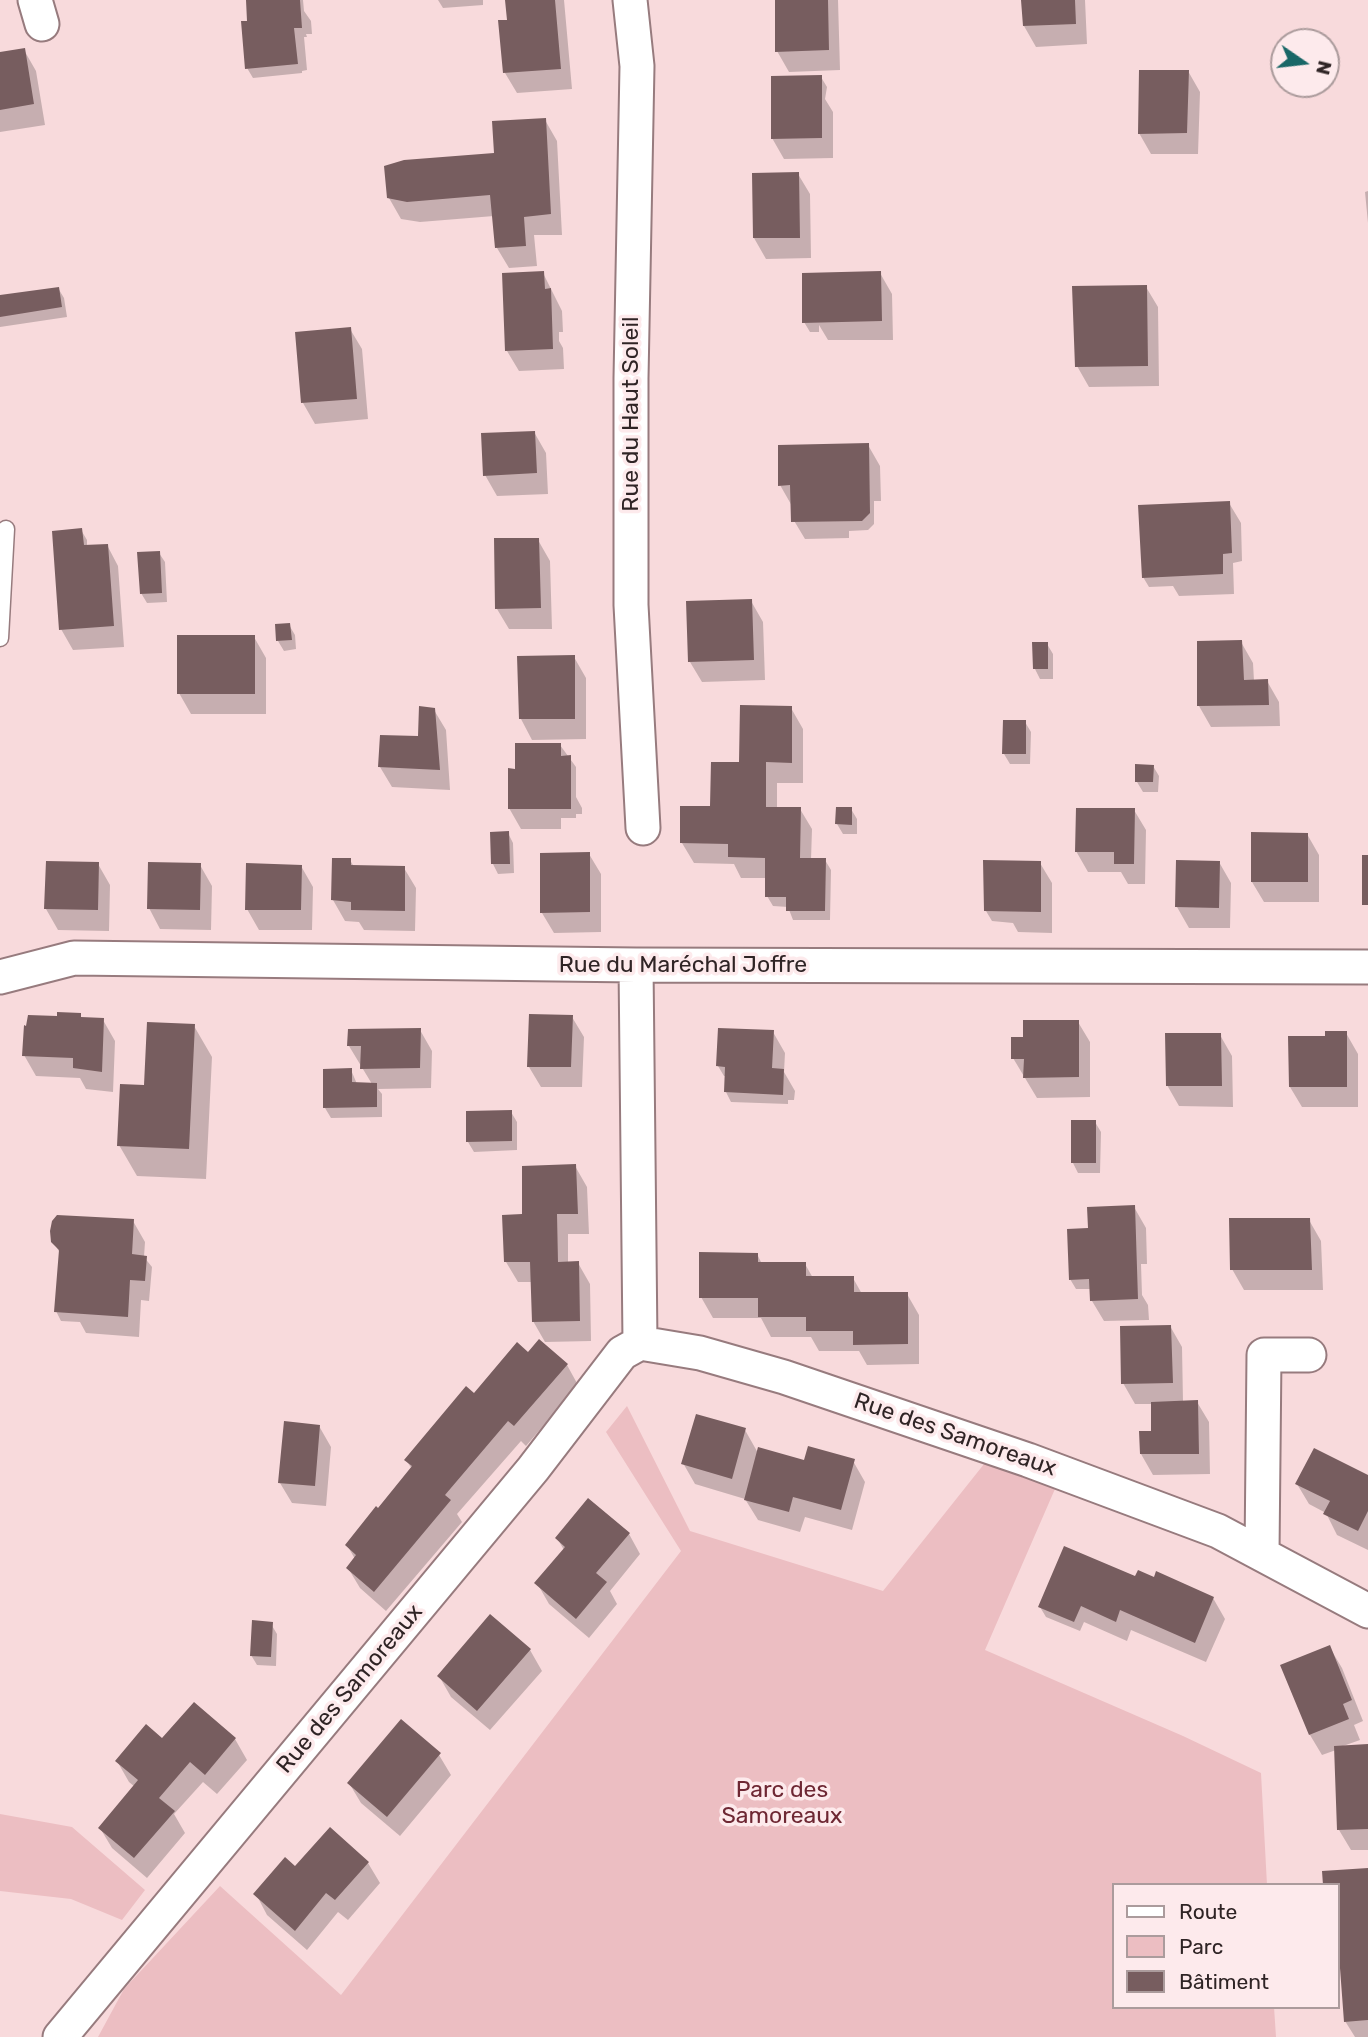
<!DOCTYPE html>
<html>
<head>
<meta charset="utf-8">
<style>
  body { margin:0 }
  #map { position:relative; width:1368px; height:2037px; overflow:hidden; background:#f8dadc; font-family:Rubik,sans-serif }
  canvas { display:block }
  .legend { position:absolute; left:1112px; top:1883px; width:228px; height:126px; box-sizing:border-box; background:#fdeaec; border:2px solid #ab9b9c; margin:0; padding:9px 12px; list-style:none; font-size:21px; color:#2f2425 }
  .legend li { display:flex; align-items:center; gap:14px; height:35px }
  .legend b { width:35px; border:2px solid #ab9b9c }
  .north { position:absolute; left:1270px; top:28px; width:70px; height:70px; box-sizing:border-box; background:#fdeaec; border:2px solid #ab9b9c; border-radius:50%; rotate:104deg; font-size:19px; font-weight:700; line-height:28px; text-align:center; color:#2f2425 }
  .north::after { content:''; display:block; margin:auto; width:24px; height:32px; background:#196767; clip-path:polygon(50% 0,100% 100%,50% 72%,0 100%) }
</style>
</head>
<body>
<div id="map">
<canvas width="1368" height="2037"></canvas>
<ul class="legend">
<li><b style="height:9px;background:#fff"></b>Route</li>
<li><b style="height:19px;background:#ecbec2"></b>Parc</li>
<li><b style="height:19px;background:#775d5f"></b>Bâtiment</li>
</ul>
<div class="north">N</div>
</div>
<script>
const c = document.querySelector('canvas').getContext('2d');
c.lineJoin = 'round';
function fill(path, color) { c.fillStyle = color; c.fill(path, 'evenodd'); }
function trace(path, color, width, dash) { c.strokeStyle = color; c.lineWidth = width; c.lineCap = dash ? 'butt' : 'round'; c.setLineDash(dash || []); c.stroke(path); }
function label(font, color, halo, rows, align = 'center') {
  c.font = font + ' Rubik,sans-serif'; c.lineWidth = 7; c.setLineDash([]); c.textBaseline = 'middle'; c.strokeStyle = halo; c.fillStyle = color; for (const [text, x, y, turn = 0] of rows) {
    c.save(); c.translate(x, y); c.rotate((+turn || 0) * Math.PI / 180); c.textAlign = isNaN(turn) ? turn : align; if (halo) c.strokeText(text, 0, 0); c.fillText(text, 0, 0); c.restore();
  }
}
const green = new Path2D(`
  M 627,1406 L 690,1531 L 883,1591 L 992,1454 L 1058,1482 L 985,1650 L 1183,1736 L 1261,1773 L 1267,1885 L 1114,1885 L 1114,2007 L 1274,2007 L 1276,2037 L 98,2037 L 124,1989 L 220,1886 L 341,1995 L 681,1551 L 606,1432 Z
  M 0,1814 L 72,1827 L 145,1890 L 122,1920 L 71,1899 L 0,1891 Z`);
const shadow = new Path2D(`
  M 248,0 L 303,0 L 304,11 L 311,21 L 312,34 L 306,34 L 307,37 L 304,37 L 307,70 L 302,71 L 302,73 L 253,78 L 247,68 L 249,22 Z
  M 438,0 L 483,0 L 483,5 L 443,8 Z
  M 507,0 L 564,0 L 572,89 L 517,93 L 505,73 L 509,22 Z
  M 777,0 L 838,0 L 840,70 L 789,72 L 777,51 Z
  M 1023,0 L 1085,0 L 1087,44 L 1036,47 L 1024,26 Z
  M 24,50 L 36,71 L 45,125 L 0,132 L 0,54 Z
  M 1188,71 L 1200,92 L 1198,154 L 1151,154 L 1139,133 Z
  M 821,77 L 827,87 L 825,99 L 833,112 L 833,158 L 784,159 L 772,138 Z
  M 545,120 L 557,141 L 562,235 L 534,235 L 537,266 L 509,268 L 497,248 L 494,216 L 420,222 L 401,219 L 389,198 L 493,155 Z
  M 798,174 L 810,194 L 811,258 L 766,259 L 754,238 Z
  M 1368,191 L 1368,223 L 1365,192 Z
  M 543,273 L 562,311 L 563,332 L 559,332 L 559,341 L 563,348 L 564,369 L 519,371 L 507,351 Z
  M 880,273 L 892,294 L 893,340 L 828,340 L 819,325 L 819,332 L 810,332 L 804,322 Z
  M 1146,287 L 1158,307 L 1159,386 L 1089,387 L 1077,366 Z
  M 58,288 L 64,298 L 67,317 L 0,327 L 0,297 Z
  M 350,329 L 362,349 L 368,419 L 315,424 L 303,403 L 297,333 Z
  M 534,432 L 546,453 L 548,494 L 497,496 L 485,475 Z
  M 868,445 L 880,466 L 881,501 L 874,501 L 874,524 L 868,530 L 849,531 L 849,538 L 805,539 L 793,519 L 792,506 L 780,485 Z
  M 1229,503 L 1241,523 L 1242,561 L 1233,563 L 1234,594 L 1179,596 L 1173,586 L 1149,587 L 1143,577 Z
  M 81,530 L 87,540 L 87,547 L 107,545 L 118,566 L 124,647 L 73,650 L 61,629 Z
  M 538,540 L 550,561 L 552,629 L 509,629 L 497,609 Z
  M 159,553 L 165,562 L 167,602 L 147,603 L 141,593 Z
  M 751,601 L 763,622 L 765,680 L 702,682 L 690,662 Z
  M 289,625 L 295,635 L 296,649 L 284,651 L 278,641 Z
  M 254,637 L 266,658 L 266,714 L 191,714 L 179,693 Z
  M 1241,642 L 1253,663 L 1254,681 L 1267,681 L 1279,702 L 1280,726 L 1211,727 L 1199,706 Z
  M 1047,644 L 1053,654 L 1053,679 L 1040,679 L 1035,669 Z
  M 574,657 L 586,678 L 586,739 L 532,740 L 521,719 Z
  M 791,708 L 803,729 L 803,783 L 777,783 L 777,808 L 800,809 L 812,829 L 811,860 L 825,860 L 831,870 L 830,920 L 793,920 L 788,907 L 773,906 L 767,896 L 767,878 L 741,878 L 734,864 L 694,863 L 682,843 L 712,807 L 741,764 Z
  M 434,710 L 446,730 L 450,790 L 392,787 L 380,767 L 420,738 Z
  M 1025,722 L 1031,732 L 1030,764 L 1010,764 L 1004,754 Z
  M 560,745 L 576,767 L 576,797 L 582,808 L 582,814 L 576,814 L 576,818 L 561,818 L 561,829 L 521,829 L 509,808 Z
  M 1153,766 L 1159,776 L 1158,792 L 1143,792 L 1137,782 Z
  M 851,809 L 857,819 L 857,834 L 843,834 L 837,824 Z
  M 1134,810 L 1146,830 L 1145,884 L 1128,884 L 1121,872 L 1088,872 L 1076,851 Z
  M 508,833 L 513,843 L 514,873 L 498,874 L 493,864 Z
  M 1307,834 L 1319,855 L 1319,902 L 1264,902 L 1252,882 Z
  M 589,854 L 601,874 L 601,932 L 554,933 L 542,913 Z
  M 350,860 L 354,867 L 404,868 L 416,888 L 415,931 L 364,930 L 359,922 L 345,921 L 333,900 Z
  M 1219,862 L 1231,883 L 1230,928 L 1189,928 L 1177,907 Z
  M 1040,863 L 1052,883 L 1052,933 L 1018,932 L 1013,923 L 992,921 L 986,911 Z
  M 98,864 L 110,885 L 109,931 L 58,930 L 46,909 Z
  M 200,865 L 212,886 L 211,930 L 160,929 L 149,908 Z
  M 301,866 L 313,887 L 312,930 L 259,930 L 247,909 Z
  M 572,1017 L 584,1037 L 582,1087 L 541,1087 L 529,1067 Z
  M 82,1019 L 103,1020 L 115,1041 L 113,1092 L 86,1089 L 80,1078 L 36,1076 L 24,1055 Z
  M 1078,1022 L 1090,1042 L 1090,1097 L 1037,1098 L 1013,1058 L 1025,1039 Z
  M 194,1026 L 212,1057 L 206,1179 L 137,1176 L 119,1145 L 146,1086 Z
  M 420,1030 L 432,1051 L 431,1088 L 378,1089 L 382,1094 L 382,1117 L 331,1118 L 325,1108 L 351,1070 L 357,1084 L 372,1084 L 349,1046 Z
  M 773,1032 L 785,1053 L 784,1072 L 795,1091 L 794,1100 L 788,1100 L 788,1104 L 731,1102 L 726,1092 L 726,1076 L 724,1076 L 718,1066 Z
  M 1346,1033 L 1358,1054 L 1358,1107 L 1302,1107 L 1290,1087 L 1326,1038 Z
  M 1220,1035 L 1232,1056 L 1233,1107 L 1179,1106 L 1167,1085 Z
  M 511,1112 L 517,1122 L 517,1150 L 474,1152 L 468,1142 Z
  M 1073,1122 L 1095,1122 L 1101,1132 L 1100,1173 L 1078,1173 L 1073,1163 Z
  M 575,1166 L 587,1187 L 589,1234 L 568,1234 L 568,1263 L 578,1263 L 590,1284 L 591,1341 L 545,1342 L 533,1321 L 532,1282 L 518,1282 L 506,1262 L 524,1216 Z
  M 1134,1207 L 1146,1228 L 1147,1264 L 1141,1264 L 1142,1295 L 1148,1305 L 1149,1320 L 1104,1321 L 1092,1301 L 1091,1289 L 1076,1289 L 1070,1279 L 1089,1230 Z
  M 1309,1220 L 1321,1241 L 1323,1290 L 1244,1290 L 1232,1269 Z
  M 133,1221 L 145,1242 L 144,1257 L 152,1267 L 149,1301 L 141,1300 L 139,1337 L 86,1333 L 80,1322 L 61,1321 L 56,1311 L 60,1253 L 53,1241 Z
  M 757,1254 L 762,1264 L 805,1264 L 813,1278 L 853,1278 L 862,1294 L 907,1294 L 919,1315 L 919,1364 L 867,1365 L 859,1351 L 819,1351 L 811,1337 L 771,1337 L 761,1318 L 713,1318 L 701,1297 Z
  M 1170,1326 L 1182,1347 L 1183,1402 L 1197,1402 L 1209,1422 L 1210,1474 L 1153,1475 L 1141,1454 L 1153,1432 L 1152,1404 L 1135,1404 L 1123,1383 Z
  M 567,1365 L 578,1385 L 526,1446 L 521,1441 L 457,1514 L 462,1522 L 386,1611 L 360,1588 L 348,1568 L 355,1559 L 347,1545 L 412,1469 L 406,1460 L 475,1395 Z
  M 319,1426 L 331,1447 L 326,1506 L 292,1503 L 280,1483 Z
  M 745,1430 L 758,1453 L 805,1462 L 853,1461 L 865,1482 L 852,1530 L 805,1517 L 800,1532 L 758,1520 L 745,1499 L 695,1484 L 683,1463 Z
  M 1368,1477 L 1368,1550 L 1337,1535 L 1326,1513 L 1309,1504 L 1297,1484 Z
  M 629,1534 L 640,1554 L 610,1591 L 617,1604 L 589,1638 L 549,1604 L 537,1583 L 564,1550 L 557,1538 Z
  M 1213,1598 L 1225,1619 L 1206,1662 L 1131,1630 L 1127,1641 L 1084,1622 L 1080,1631 L 1046,1617 L 1040,1607 Z
  M 271,1624 L 277,1634 L 276,1666 L 257,1665 L 251,1655 Z
  M 1330,1648 L 1342,1668 L 1363,1721 L 1354,1725 L 1360,1740 L 1343,1746 L 1368,1746 L 1368,1850 L 1351,1850 L 1339,1830 L 1336,1750 L 1322,1755 L 1310,1735 L 1283,1666 Z
  M 530,1650 L 542,1671 L 490,1730 L 451,1697 L 439,1676 Z
  M 235,1739 L 247,1760 L 217,1794 L 203,1782 L 174,1814 L 185,1833 L 147,1878 L 112,1848 L 100,1828 L 135,1787 L 129,1782 L 117,1761 L 162,1741 Z
  M 439,1755 L 451,1775 L 400,1836 L 361,1803 L 349,1783 Z
  M 368,1863 L 380,1883 L 348,1920 L 338,1912 L 307,1950 L 267,1915 L 256,1894 L 295,1869 Z
  M 1368,1870 L 1368,2037 L 1355,2037 L 1345,2021 L 1342,1961 L 1338,1961 L 1338,1885 Z`);
const building = new Path2D(`
  M 246,0 L 300,0 L 302,28 L 294,28 L 298,64 L 245,69 L 241,21 L 247,21 Z
  M 505,0 L 555,0 L 561,69 L 503,73 L 498,20 L 507,20 Z
  M 775,0 L 828,0 L 829,50 L 775,52 Z
  M 1021,0 L 1075,0 L 1076,24 L 1023,26 Z
  M 25,48 L 34,104 L 0,110 L 0,52 Z
  M 1139,70 L 1189,70 L 1187,133 L 1138,134 Z
  M 822,75 L 822,138 L 771,139 L 771,76 Z
  M 546,118 L 551,214 L 524,217 L 526,246 L 495,248 L 490,195 L 407,202 L 387,198 L 384,166 L 404,160 L 494,153 L 492,121 Z
  M 799,172 L 800,238 L 753,238 L 752,173 Z
  M 544,271 L 545,289 L 551,288 L 553,349 L 505,351 L 502,273 Z
  M 881,271 L 882,321 L 802,323 L 802,273 Z
  M 1147,285 L 1148,366 L 1075,367 L 1072,286 Z
  M 59,287 L 62,307 L 0,317 L 0,295 Z
  M 351,327 L 357,399 L 301,403 L 295,332 Z
  M 535,431 L 537,473 L 483,476 L 481,433 Z
  M 869,443 L 870,513 L 862,521 L 791,522 L 790,485 L 778,486 L 778,445 Z
  M 1230,501 L 1232,553 L 1223,554 L 1223,574 L 1142,578 L 1138,505 Z
  M 82,528 L 84,545 L 108,544 L 114,626 L 59,630 L 52,531 Z
  M 494,538 L 539,538 L 541,608 L 495,609 Z
  M 160,551 L 162,593 L 140,594 L 137,552 Z
  M 752,599 L 754,660 L 688,662 L 686,601 Z
  M 290,623 L 292,640 L 276,641 L 275,624 Z
  M 177,635 L 255,635 L 255,694 L 177,694 Z
  M 1242,640 L 1244,680 L 1268,679 L 1269,705 L 1197,706 L 1197,641 Z
  M 1032,642 L 1048,642 L 1048,669 L 1033,669 Z
  M 575,655 L 575,719 L 519,719 L 517,656 Z
  M 740,705 L 792,706 L 792,763 L 766,762 L 766,807 L 801,807 L 800,858 L 826,858 L 825,911 L 786,911 L 786,897 L 765,897 L 765,858 L 728,857 L 728,844 L 680,843 L 680,806 L 710,806 L 711,762 L 739,762 Z
  M 419,706 L 435,708 L 440,770 L 378,767 L 380,735 L 418,736 Z
  M 1003,720 L 1026,720 L 1026,754 L 1002,754 Z
  M 515,743 L 561,743 L 561,756 L 571,755 L 571,809 L 508,809 L 508,768 L 515,769 Z
  M 1135,764 L 1154,765 L 1153,782 L 1135,782 Z
  M 836,807 L 852,807 L 852,825 L 835,824 Z
  M 1076,808 L 1135,808 L 1134,864 L 1114,864 L 1114,852 L 1075,852 Z
  M 509,831 L 510,864 L 491,864 L 490,832 Z
  M 1251,832 L 1308,833 L 1308,882 L 1251,882 Z
  M 590,852 L 590,912 L 540,913 L 540,853 Z
  M 1362,855 L 1368,855 L 1368,905 L 1362,905 Z
  M 332,858 L 351,858 L 351,865 L 405,866 L 405,911 L 351,910 L 351,902 L 331,900 Z
  M 983,860 L 1041,861 L 1041,912 L 984,911 Z
  M 1176,860 L 1220,861 L 1219,908 L 1175,907 Z
  M 46,861 L 99,862 L 98,910 L 44,909 Z
  M 148,862 L 201,863 L 200,910 L 147,909 Z
  M 246,863 L 302,865 L 301,910 L 245,910 Z
  M 57,1012 L 81,1013 L 81,1017 L 104,1018 L 102,1072 L 73,1068 L 73,1058 L 22,1056 L 24,1025 L 26,1026 L 28,1015 L 57,1016 Z
  M 529,1014 L 573,1015 L 571,1067 L 527,1067 Z
  M 1023,1020 L 1079,1020 L 1079,1077 L 1023,1078 L 1024,1059 L 1011,1059 L 1011,1037 L 1023,1037 Z
  M 147,1022 L 195,1024 L 189,1149 L 117,1146 L 120,1084 L 144,1085 Z
  M 421,1028 L 420,1068 L 360,1069 L 361,1046 L 347,1046 L 348,1029 Z
  M 718,1028 L 774,1030 L 772,1068 L 784,1069 L 783,1095 L 724,1092 L 725,1067 L 716,1066 Z
  M 1325,1031 L 1347,1031 L 1347,1087 L 1289,1087 L 1288,1036 L 1325,1036 Z
  M 1165,1033 L 1221,1033 L 1222,1086 L 1166,1086 Z
  M 352,1068 L 352,1082 L 377,1083 L 377,1107 L 323,1108 L 323,1069 Z
  M 512,1110 L 512,1141 L 466,1142 L 466,1111 Z
  M 1071,1120 L 1096,1120 L 1096,1163 L 1071,1163 Z
  M 576,1164 L 578,1214 L 557,1214 L 558,1262 L 579,1261 L 580,1321 L 532,1322 L 530,1262 L 504,1262 L 502,1215 L 522,1214 L 522,1166 Z
  M 1135,1205 L 1138,1299 L 1090,1301 L 1089,1279 L 1069,1280 L 1067,1229 L 1088,1228 L 1087,1207 Z
  M 57,1215 L 134,1219 L 132,1254 L 147,1256 L 145,1281 L 130,1280 L 128,1317 L 54,1312 L 59,1250 L 51,1242 L 50,1231 L 52,1221 Z
  M 1229,1218 L 1310,1218 L 1312,1270 L 1230,1270 Z
  M 699,1252 L 758,1253 L 758,1262 L 806,1262 L 806,1276 L 854,1276 L 854,1292 L 908,1292 L 908,1344 L 853,1345 L 853,1331 L 806,1331 L 806,1317 L 758,1317 L 758,1298 L 699,1298 Z
  M 1171,1325 L 1173,1383 L 1121,1384 L 1120,1326 Z
  M 539,1339 L 568,1364 L 514,1426 L 508,1421 L 445,1495 L 451,1500 L 374,1592 L 346,1568 L 356,1555 L 345,1545 L 376,1506 L 378,1508 L 412,1466 L 404,1460 L 466,1386 L 474,1393 L 517,1342 L 528,1352 Z
  M 1198,1400 L 1199,1454 L 1140,1454 L 1139,1431 L 1151,1431 L 1151,1402 Z
  M 696,1414 L 746,1428 L 732,1479 L 681,1464 Z
  M 284,1421 L 320,1425 L 315,1486 L 278,1483 Z
  M 808,1446 L 855,1459 L 841,1510 L 793,1497 L 789,1512 L 744,1500 L 758,1447 L 804,1460 Z
  M 1314,1448 L 1368,1475 L 1368,1511 L 1358,1531 L 1323,1514 L 1330,1501 L 1295,1484 Z
  M 588,1498 L 630,1533 L 596,1573 L 607,1582 L 576,1619 L 534,1583 L 565,1547 L 555,1538 Z
  M 1064,1546 L 1135,1576 L 1138,1570 L 1154,1577 L 1156,1571 L 1214,1597 L 1195,1643 L 1120,1610 L 1116,1622 L 1081,1606 L 1074,1622 L 1038,1607 Z
  M 490,1614 L 531,1649 L 477,1711 L 437,1676 Z
  M 252,1620 L 273,1622 L 271,1657 L 250,1656 Z
  M 1330,1645 L 1352,1700 L 1343,1704 L 1349,1719 L 1309,1735 L 1280,1665 Z
  M 194,1702 L 236,1738 L 205,1775 L 190,1762 L 159,1798 L 175,1811 L 134,1858 L 98,1828 L 138,1780 L 115,1761 L 146,1724 L 162,1738 Z
  M 401,1719 L 441,1753 L 387,1817 L 347,1783 Z
  M 1368,1744 L 1368,1829 L 1337,1830 L 1334,1746 Z
  M 330,1827 L 369,1862 L 335,1900 L 326,1893 L 295,1931 L 253,1894 L 285,1857 L 295,1866 Z
  M 1368,1868 L 1368,2020 L 1344,2022 L 1338,1941 L 1338,1885 L 1323,1885 L 1322,1871 Z`);
const service = new Path2D(`
  M 0,638 L 6,529`);
const minor = new Path2D(`
  M 35,0 L 42,24
  M 630,0 L 637,66 L 631,378 L 631,605 L 643,828
  M 636,965 L 640,1343
  M 0,977 L 74,958 L 636,965 L 1368,967
  M 1262,1553 L 1264,1355 L 1309,1355
  M 60,2037 L 533,1469 L 622,1353 L 640,1343 L 700,1353 L 784,1377 L 1028,1460 L 1218,1531 L 1368,1611`);
const streetNames = [
  ["Rue du Haut Soleil",631,414,-90],
  ["Rue du Maréchal Joffre",683,965],
  ["Rue des Samoreaux",955,1435,19],
  ["Rue des Samoreaux",350,1689,-50]
];
const parkNames = [
  ["Parc des",782,1790],
  ["Samoreaux",782,1816]
];
fill(green, '#ecbec2');
fill(shadow, '#0003');
fill(building, '#775d5f');
trace(service, '#977b7e', 19);
trace(minor, '#977b7e', 37);
trace(service, '#fff', 16);
trace(minor, '#fff', 33);
label('23px', '#2f2425', '#fdeaec', streetNames);
label('23px', '#6e2733', '#fdeaec', parkNames);
</script>
</body>
</html>
